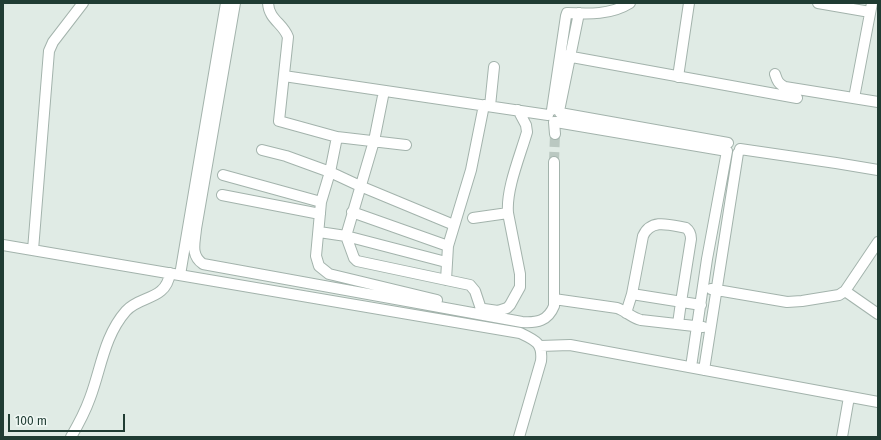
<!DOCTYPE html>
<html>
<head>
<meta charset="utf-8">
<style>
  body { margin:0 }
  #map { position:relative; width:881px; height:440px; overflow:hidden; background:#e0ebe5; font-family:"Fira Sans",sans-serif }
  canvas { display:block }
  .frame { position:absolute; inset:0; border:4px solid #203c33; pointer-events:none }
  .scale { position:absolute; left:8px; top:414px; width:117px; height:18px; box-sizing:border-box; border:2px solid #203c33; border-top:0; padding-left:5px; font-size:12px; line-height:14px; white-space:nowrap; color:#203c33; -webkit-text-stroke:3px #f0f8f4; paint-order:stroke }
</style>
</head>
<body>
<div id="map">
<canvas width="881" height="440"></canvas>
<div class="frame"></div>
<div class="scale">100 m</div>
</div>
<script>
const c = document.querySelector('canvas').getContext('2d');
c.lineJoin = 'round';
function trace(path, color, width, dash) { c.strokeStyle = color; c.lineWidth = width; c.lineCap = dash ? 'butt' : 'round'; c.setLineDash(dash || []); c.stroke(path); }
const minorTunnel = new Path2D(`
  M 554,162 L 555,134`);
const minor = new Path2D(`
  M 235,3 L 196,229 C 195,242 190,255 203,264 L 522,322 C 537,323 548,321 554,306 L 554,162
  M 268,3 C 269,20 283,23 288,37 L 279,121 L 337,137 L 406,145
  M 818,3 L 870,12
  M 561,55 L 797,98
  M 775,74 C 777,80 778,84 785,87 L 878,102
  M 284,76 L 548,115
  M 678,77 L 689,3
  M 384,91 L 374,141 L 346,236 L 354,258 L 357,261 L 470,285 L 475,291 L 481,309
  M 854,98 L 872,3
  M 490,106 L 494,67
  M 552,110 L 566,16 L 567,13 C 589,14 611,15 630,3
  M 559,111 L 579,13
  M 560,113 L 728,143
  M 554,122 L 555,134
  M 556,122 L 727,151 L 707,259 L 691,367
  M 337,137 L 330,172 L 321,202 L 316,256 L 319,266 L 329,274 L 437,300
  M 740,149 L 836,163 L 878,170
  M 262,150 L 286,156 L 330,172 L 360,186 L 454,225
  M 223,175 L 321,202
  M 222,195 L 320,214
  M 352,212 L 448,246
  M 473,218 L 508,213
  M 319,232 L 346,236 L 446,262
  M 3,245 L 520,333 C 535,340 543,343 541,361 L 519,437
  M 33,250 L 49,51 L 53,42 L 83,3
  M 180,275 L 226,3
  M 446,280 L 448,246 L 471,170 L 484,105
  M 711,289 L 787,302 L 802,301 L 839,295 L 845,291 L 878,242
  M 845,291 L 878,314
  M 632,294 L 701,305
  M 554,299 L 617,308 C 626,311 632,318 641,320 L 703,327
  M 484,309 L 498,311 L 507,308 L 510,305 L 520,287 L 520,274 L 508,213 C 506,189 520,156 527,132 L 526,125 L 518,110
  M 626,313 L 632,294 L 643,236 C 651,218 670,225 686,228 C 690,231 691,234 691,239 L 681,302 L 678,324
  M 540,346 L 570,345 L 878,402
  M 704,370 L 738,153
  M 71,437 C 78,425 85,412 90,398 C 101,369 104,336 126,311 C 140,295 166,301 170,273
  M 842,437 L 849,397`);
trace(minorTunnel, '#bac8c1', 10, [10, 5]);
trace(minor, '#a3b3ac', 12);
trace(minor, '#fff', 10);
</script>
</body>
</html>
